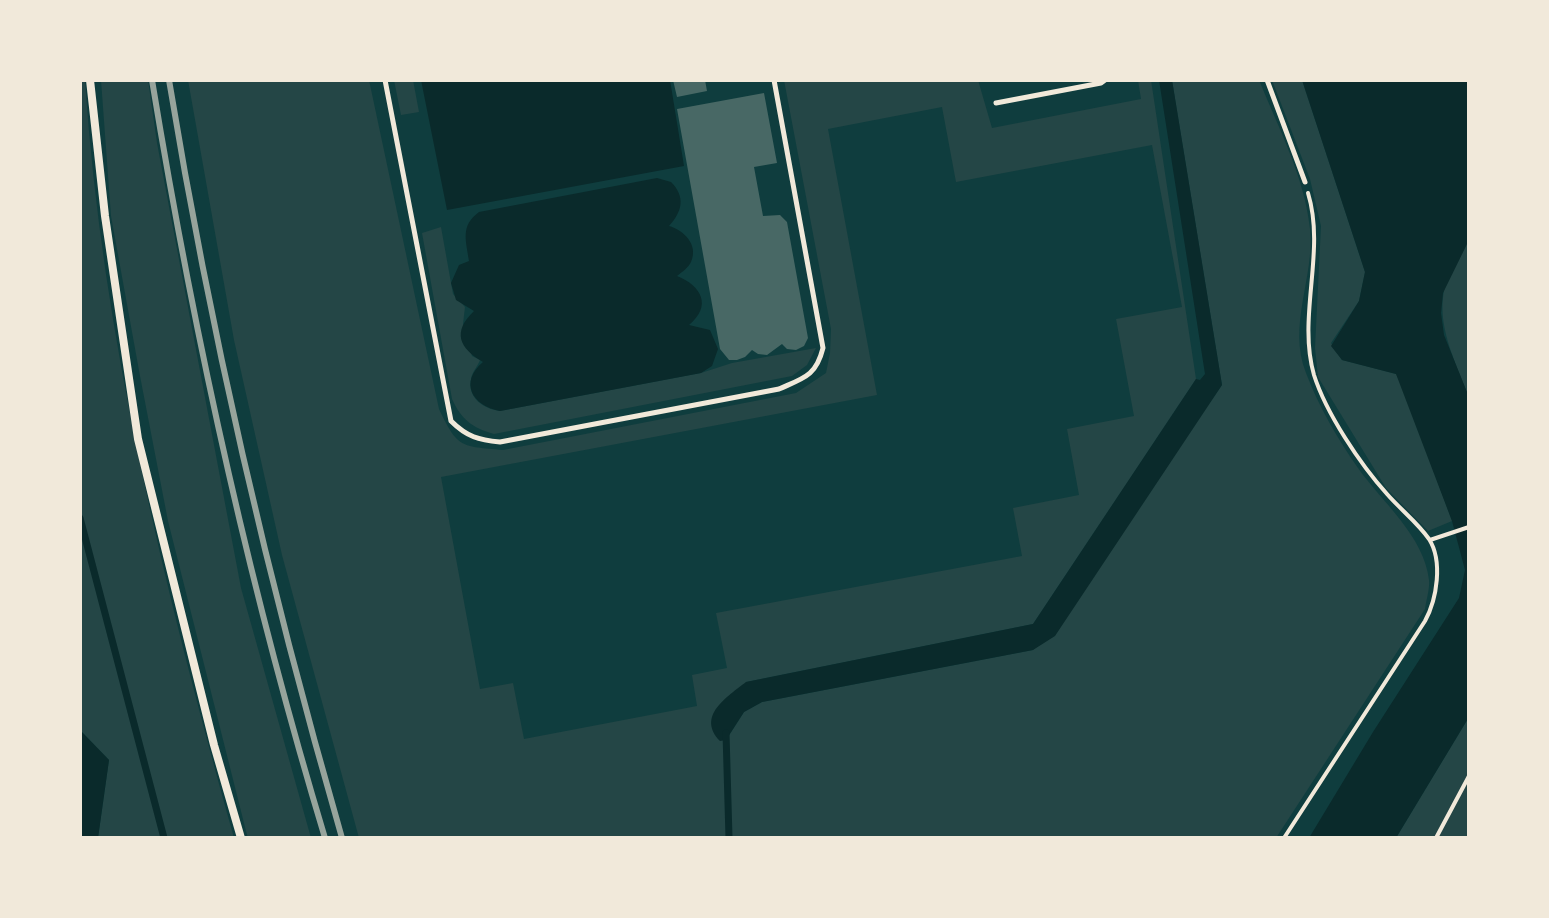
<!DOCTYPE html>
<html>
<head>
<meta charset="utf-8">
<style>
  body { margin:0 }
  #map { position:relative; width:1549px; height:918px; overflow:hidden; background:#0f3d3e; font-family:Lora,serif }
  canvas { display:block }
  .frame { position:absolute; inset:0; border:82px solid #f1e9da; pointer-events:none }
</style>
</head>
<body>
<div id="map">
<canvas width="1549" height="918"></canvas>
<div class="frame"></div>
</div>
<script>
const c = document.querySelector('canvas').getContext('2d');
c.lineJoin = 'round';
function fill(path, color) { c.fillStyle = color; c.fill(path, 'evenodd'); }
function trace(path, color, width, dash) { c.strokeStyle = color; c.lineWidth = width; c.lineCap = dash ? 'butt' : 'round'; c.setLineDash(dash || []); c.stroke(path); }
const green = new Path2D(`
  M 80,80 L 85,80 C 102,338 165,590 234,838 L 98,838 L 109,760 L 80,730 Z
  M 101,80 L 148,80 L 157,143 L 241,588 L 311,838 L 248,838 L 246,831 L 168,521 L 140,376 L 111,216 Z
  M 188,80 L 369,80 L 439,409 C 458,449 461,446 503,450 L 796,393 L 826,373 L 830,353 L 831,329 L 784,80 L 978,80 L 992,128 L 1141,99 L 1138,80 L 1151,80 L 1196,379 L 1033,624 L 746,682 L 726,740 L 744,712 L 762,702 L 1033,650 L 1222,385 L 1172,80 L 1259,80 C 1278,127 1305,178 1310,229 C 1315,277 1287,325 1306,373 C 1318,405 1338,440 1358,468 C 1382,502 1424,536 1429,580 C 1430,589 1426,600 1425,609 L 1276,838 L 359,838 L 282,555 L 234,340 ZM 942,107 L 956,182 L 1152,145 L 1182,307 L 1116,319 L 1134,416 L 1067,429 L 1079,495 L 1013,508 L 1022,556 L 716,613 L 727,668 L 692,675 L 697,706 L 524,739 L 513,683 L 480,689 L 441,477 L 877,395 L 828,129 Z
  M 394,80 L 413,80 L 419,112 L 401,115 Z
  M 1272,80 L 1302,80 L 1365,272 L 1359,301 L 1331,343 L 1342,360 L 1396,374 L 1402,384 L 1452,521 L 1428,531 L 1386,488 L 1318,377 L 1315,348 L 1321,226 L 1310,179 Z
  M 441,227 L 453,294 L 465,307 L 463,324 L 472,356 L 480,360 C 478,366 472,372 471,379 C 467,398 484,409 500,411 L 701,373 L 732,363 L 816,348 L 807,365 L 792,376 L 494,434 C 472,428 461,419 452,399 L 422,233 Z
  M 1469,240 L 1467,308 L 1469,316 L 1469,397 C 1445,337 1424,298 1469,240 Z
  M 1469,717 L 1469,838 L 1396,838 Z`);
const water = new Path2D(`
  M 421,80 L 670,80 L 684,166 L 447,210 Z
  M 1159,80 L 1172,80 L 1222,385 L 1055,636 L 1033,650 L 762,702 L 744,712 L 726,740 L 720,741 C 696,716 727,697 746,682 L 1033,624 L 1196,379 L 1200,380 L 1205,374 Z
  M 1302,80 L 1469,80 L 1469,240 L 1443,293 L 1441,313 L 1444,335 L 1469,397 L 1469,717 L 1396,838 L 1309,838 L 1373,732 L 1459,598 L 1465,570 L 1452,521 L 1396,374 L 1342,360 L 1331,346 L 1359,301 L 1365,272 Z
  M 657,178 L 671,182 C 686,197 682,212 669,226 C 683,230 699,244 691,262 C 689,267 682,272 677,276 C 702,286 712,306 689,325 L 710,330 L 718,349 L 712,366 L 701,373 L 500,411 C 472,406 459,382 483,362 C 459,348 452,332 474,311 L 456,300 L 451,283 L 459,265 L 469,261 C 466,240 460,226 479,212 Z
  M 80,730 L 109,760 L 98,838 L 80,838 Z`);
const stream = new Path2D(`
  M 80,518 L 164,838
  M 726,733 L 729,838`);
const building = new Path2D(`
  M 673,80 L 705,80 L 707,91 L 677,97 Z
  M 764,93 L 777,163 L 754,167 L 763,216 L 780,215 L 787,222 L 808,338 L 804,346 L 796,350 L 787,349 L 782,344 L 767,355 L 758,354 L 752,350 L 745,357 L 737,360 L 729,360 L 720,349 L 677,109 Z`);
const path = new Path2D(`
  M 1430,540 L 1469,527
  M 1284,838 L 1425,621 C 1437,599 1443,561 1429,539 C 1418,523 1400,509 1387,494 C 1360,464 1326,413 1314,375 C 1297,316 1326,252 1308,193
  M 1436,838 L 1469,776`);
const service = new Path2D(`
  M 385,80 L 451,421 C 467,437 479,440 500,442 L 779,389 C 804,378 816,376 823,348 L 774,80
  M 1267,80 L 1305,182
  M 996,103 L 1101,83 L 1105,80`);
const minor = new Path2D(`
  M 90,80 L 105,216 L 138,439 L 214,745 L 241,838`);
const rail = new Path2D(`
  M 152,80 C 194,336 250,590 325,838
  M 169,80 C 211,336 270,589 342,838`);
fill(green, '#244646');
fill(water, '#0a2a2b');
trace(stream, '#0a2a2b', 7);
fill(building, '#486865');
trace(path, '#f1e9da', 4);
trace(service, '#f1e9da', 5);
trace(minor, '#f1e9da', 8);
trace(rail, '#97a49c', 6);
</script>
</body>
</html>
